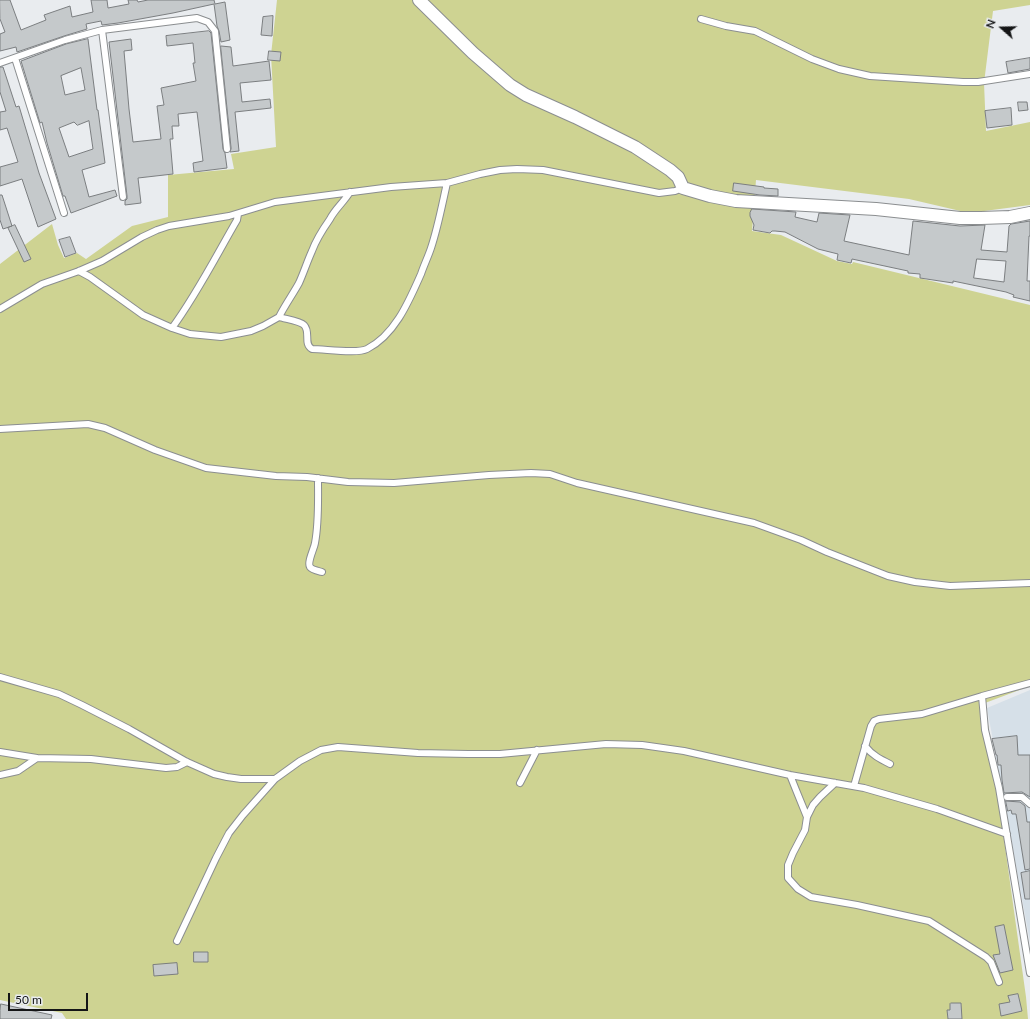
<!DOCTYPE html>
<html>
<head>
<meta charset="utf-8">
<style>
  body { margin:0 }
  #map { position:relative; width:1030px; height:1019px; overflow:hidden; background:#e9ecef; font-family:Lato,sans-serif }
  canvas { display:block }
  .north { position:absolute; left:982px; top:8px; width:40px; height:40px; -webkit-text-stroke:3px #e9ecef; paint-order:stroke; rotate:290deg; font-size:11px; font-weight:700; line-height:16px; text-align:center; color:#141516 }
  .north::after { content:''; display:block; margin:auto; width:14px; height:18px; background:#141516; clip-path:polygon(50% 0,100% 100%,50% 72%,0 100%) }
  .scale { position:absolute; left:8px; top:993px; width:80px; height:18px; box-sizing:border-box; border:2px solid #141516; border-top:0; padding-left:5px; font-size:12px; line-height:14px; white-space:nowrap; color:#141516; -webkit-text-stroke:3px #e9ecef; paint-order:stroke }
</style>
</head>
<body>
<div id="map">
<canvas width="1030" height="1019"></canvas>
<div class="north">N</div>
<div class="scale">50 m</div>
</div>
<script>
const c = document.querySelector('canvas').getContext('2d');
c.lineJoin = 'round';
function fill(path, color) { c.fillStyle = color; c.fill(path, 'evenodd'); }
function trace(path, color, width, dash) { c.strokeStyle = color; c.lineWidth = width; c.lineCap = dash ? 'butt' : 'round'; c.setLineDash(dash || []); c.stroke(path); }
const built = new Path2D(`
  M 1030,690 L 1030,942 L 987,708 Z`);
const green = new Path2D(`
  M 277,0 L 1030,0 L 1030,5 L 993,11 L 984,83 L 986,131 L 1030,122 L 1030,205 L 969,213 L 909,199 L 756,180 L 752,231 L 781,235 L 837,261 L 852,264 L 853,262 L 1030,305 L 1030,686 L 985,703 L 1026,997 L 1028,1019 L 66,1019 L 62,1013 L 0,1000 L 0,264 L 52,224 L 58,245 L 64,258 L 77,253 L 86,259 L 132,226 L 168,217 L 168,175 L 234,169 L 231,154 L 276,147 L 271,55 Z`);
const building = new Path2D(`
  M 0,0 L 10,0 L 21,30 L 46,20 L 44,15 L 70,6 L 72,17 L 93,12 L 91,0 L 107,0 L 108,8 L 129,4 L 128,0 L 137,0 L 138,2 L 148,0 L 214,0 L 215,4 L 225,2 L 230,40 L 221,42 L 219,31 L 217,26 L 214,4 L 173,13 L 118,23 L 102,25 L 101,21 L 86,24 L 87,29 L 64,36 L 17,52 L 16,47 L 0,51 L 0,34 L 5,32 L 0,19 Z
  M 273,16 L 272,36 L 261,35 L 263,17 Z
  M 209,31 L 211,33 L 223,149 L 225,153 L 227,168 L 194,172 L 193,163 L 203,161 L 197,112 L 178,114 L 179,126 L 172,126 L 173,139 L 170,139 L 173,174 L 138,178 L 141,203 L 125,205 L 125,201 L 127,199 L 127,196 L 109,42 L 131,39 L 132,50 L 124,51 L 129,109 L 133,142 L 161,139 L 157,106 L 164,105 L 161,88 L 196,81 L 193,63 L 195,63 L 193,43 L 167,46 L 166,36 Z
  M 88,39 L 97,110 L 98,110 L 105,163 L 82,170 L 89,197 L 115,190 L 117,196 L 71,213 L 65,196 L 63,196 L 47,143 L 42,122 L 40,123 L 21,61 L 66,44 ZM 81,68 L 85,90 L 65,95 L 61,76 ZM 89,121 L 93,149 L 69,157 L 59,128 L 74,122 L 77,125 Z
  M 221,46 L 231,47 L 233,66 L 269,61 L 271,80 L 240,83 L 242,102 L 270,99 L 271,108 L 235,112 L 239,151 L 230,152 L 231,149 Z
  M 269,51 L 281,52 L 280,61 L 268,60 Z
  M 1030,58 L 1030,69 L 1008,73 L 1006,62 Z
  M 0,67 L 3,67 L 16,107 L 19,106 L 39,173 L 56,219 L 38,227 L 22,179 L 0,186 L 0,167 L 18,162 L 7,128 L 0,130 L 0,112 L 6,111 L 0,92 Z
  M 1018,102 L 1027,102 L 1028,110 L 1019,111 Z
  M 1011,108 L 1012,125 L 987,128 L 985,111 Z
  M 734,183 L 764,187 L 764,188 L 778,189 L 778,196 L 760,195 L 733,191 Z
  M 0,195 L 2,195 L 12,226 L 3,229 L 0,220 Z
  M 752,209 L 796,212 L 795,217 L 817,222 L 819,213 L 850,215 L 844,241 L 909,255 L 913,221 L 960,226 L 985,225 L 981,250 L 1007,252 L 1009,226 L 1011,224 L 1030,221 L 1030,236 L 1029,236 L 1027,281 L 1030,281 L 1030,301 L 1013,297 L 1014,295 L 1006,292 L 953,281 L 953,283 L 920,278 L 920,274 L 908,273 L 908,271 L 852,259 L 851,263 L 837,260 L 838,254 L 818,249 L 785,232 L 775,231 L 772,231 L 770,233 L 753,230 L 754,225 L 750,216 L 750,213 ZM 977,259 L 1006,261 L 1004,282 L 974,278 Z
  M 15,225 L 31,259 L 24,262 L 8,228 Z
  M 70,237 L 76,253 L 65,257 L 59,240 Z
  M 1017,736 L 1018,755 L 1030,755 L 1030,797 L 1022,792 L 1004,793 L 1002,780 L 1001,765 L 998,765 L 997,755 L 996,755 L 992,739 Z
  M 1006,801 L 1020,802 L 1025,806 L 1027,822 L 1030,822 L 1030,869 L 1025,870 L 1016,814 L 1012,814 L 1011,810 L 1008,811 Z
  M 1030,871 L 1030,899 L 1025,899 L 1021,873 Z
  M 1004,925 L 1013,970 L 1000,973 L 993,955 L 1000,954 L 995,927 Z
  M 194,952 L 208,952 L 208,962 L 194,962 Z
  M 177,963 L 178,974 L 154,976 L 153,965 Z
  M 1018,994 L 1022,1011 L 1001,1016 L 999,1004 L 1010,1002 L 1008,996 Z
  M 951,1003 L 961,1003 L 962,1019 L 948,1019 L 947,1010 L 950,1010 L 950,1004 Z
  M 1,1004 L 52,1015 L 51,1019 L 0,1019 L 0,1011 Z`);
const service = new Path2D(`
  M 701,19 L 726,26 L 755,31 L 812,59 L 839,69 L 870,76 L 963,82 L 978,82 L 1030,74
  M 102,30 L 123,197
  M 15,58 L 64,213
  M 0,63 L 65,40 L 102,30 L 197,18 L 208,22 L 215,31 L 227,149
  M 447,183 L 480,174 L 500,170 L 517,169 L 543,170 L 659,193 L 675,191 L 683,188
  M 79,271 L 90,277 L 143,315 L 172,328 C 197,294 216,256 237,220 L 238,214
  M 0,309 L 42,284 L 79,271 L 102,261 L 142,237 L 157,230 L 169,226 L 229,216 L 275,202 L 391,187 L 447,183 C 442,205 438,227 431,248 C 428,257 424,265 421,274 C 409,301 395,335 367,349 C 357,354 325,349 312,349 C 303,344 311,332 304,325 C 300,321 285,319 279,317 C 285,305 293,294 299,283 C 304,272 307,262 312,251 C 316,240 323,229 330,219 C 335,209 344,202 350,192
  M 172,328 L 190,334 L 221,337 L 251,331 L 263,326 L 279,317
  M 0,429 L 88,424 L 105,428 L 155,450 L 206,468 L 276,476 L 307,477 L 348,482 L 394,483 L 489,475 L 531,473 L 550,474 L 577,483 L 754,523 L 801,540 L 827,552 L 888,576 L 915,582 L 950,586 L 1030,583
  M 318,478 C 318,500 319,522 315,543 C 314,549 307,562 310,567 C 312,570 319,571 322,572
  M 0,677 L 59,694 L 82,705 L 129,729 L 187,762 L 214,774 L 227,777 L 241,779 L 275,779
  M 1030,683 L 982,696 L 985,730 L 999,788 L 1030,973
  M 865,746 C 872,755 880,759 890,764
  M 0,752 L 37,758
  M 0,775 L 18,771 L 37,758 L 91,759 L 166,768 L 177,767 L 187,762
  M 790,775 L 796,790 L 807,817
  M 520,783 L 537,750
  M 835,783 L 820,797 L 813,805 L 807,817 L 805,830 L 793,853 L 788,865 L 788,878 L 798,889 L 811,897 L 857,905 L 929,921 L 986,957 L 991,962 L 999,982
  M 854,786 L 871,726 L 874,721 L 879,719 L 922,714 L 982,696
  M 1007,797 L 1022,797 L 1030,804
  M 177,941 L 216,858 L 229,833 L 243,815 L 275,779 L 300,761 L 321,750 L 338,747 L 418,753 L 468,754 L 500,754 L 606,744 L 642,745 L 684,751 L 790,775 L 864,788 L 937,809 L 1007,834`);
const minor = new Path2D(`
  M 419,0 L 473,53 L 510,85 L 526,95 L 575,117 L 635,147 L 670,170 L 678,177 L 683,188 L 710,196 L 736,201 L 876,209 L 960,218 L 981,218 L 1010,217 L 1030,213`);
fill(built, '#d6e0e8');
fill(green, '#ced392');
fill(building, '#c5c9cb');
trace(building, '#7b7e80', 1);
trace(service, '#8b8e90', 8);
trace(minor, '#8b8e90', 14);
trace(service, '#fff', 6);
trace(minor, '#fff', 12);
</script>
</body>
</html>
